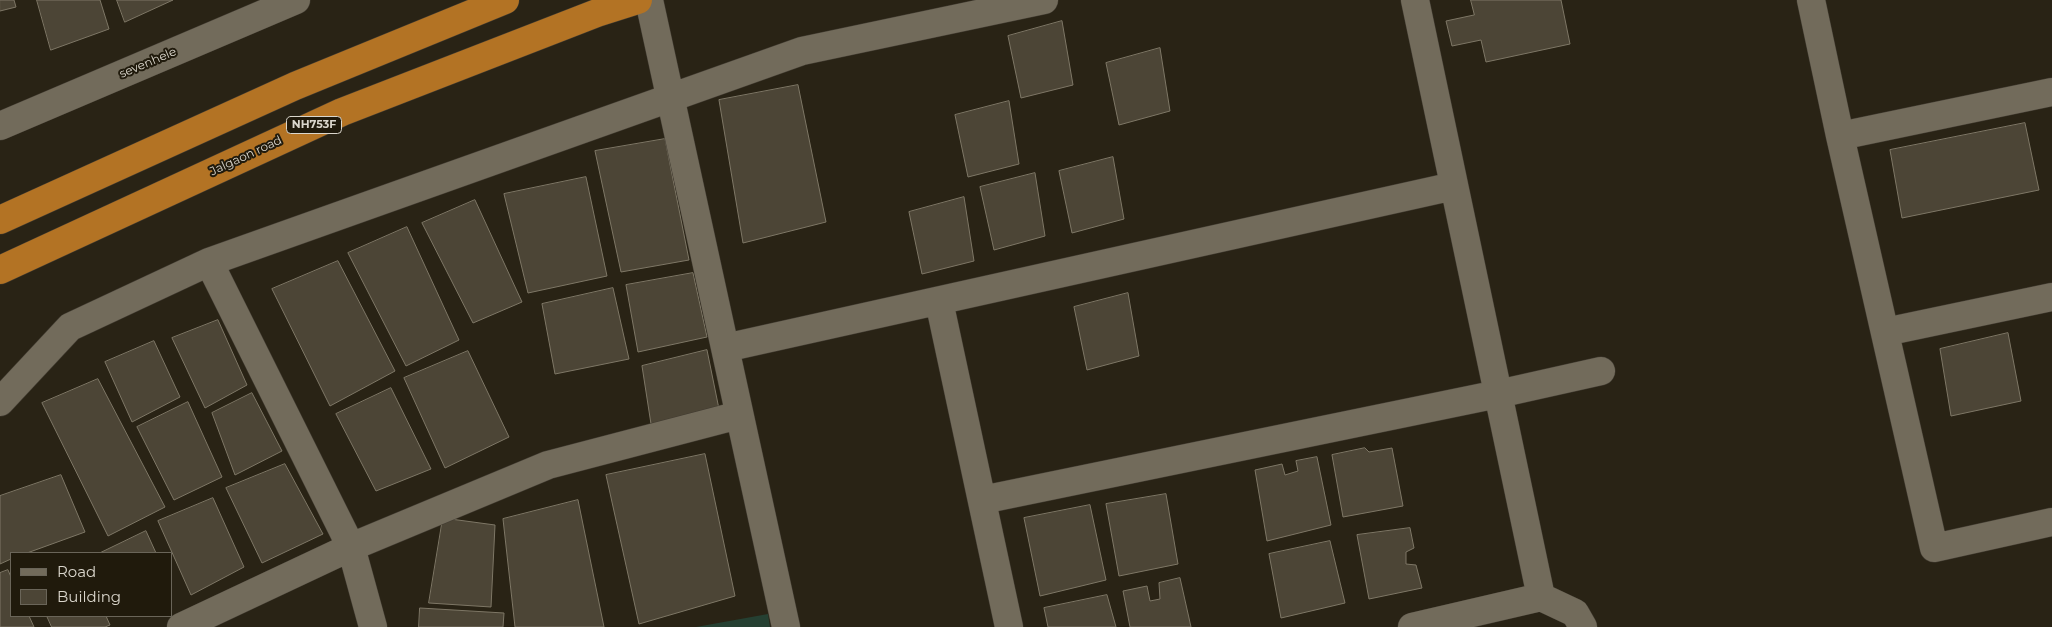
<!DOCTYPE html>
<html>
<head>
<meta charset="utf-8">
<style>
  body { margin:0 }
  #map { position:relative; width:2052px; height:627px; overflow:hidden; background:#292315; font-family:Montserrat,sans-serif }
  canvas { display:block }
  .legend { position:absolute; left:10px; top:552px; width:162px; height:65px; box-sizing:border-box; background:#201a0c; border:1px solid #6a6559; margin:0; padding:6px 9px; list-style:none; font-size:15px; color:#dad6cc }
  .legend li { display:flex; align-items:center; gap:10px; height:25px }
  .legend b { width:25px; border:1px solid #6a6559 }
</style>
</head>
<body>
<div id="map">
<canvas width="2052" height="627"></canvas>
<ul class="legend">
<li><b style="height:6px;background:#726b5b"></b>Road</li>
<li><b style="height:14px;background:#4c4536"></b>Building</li>
</ul>
</div>
<script>
const c = document.querySelector('canvas').getContext('2d');
c.lineJoin = 'round';
function fill(path, color) { c.fillStyle = color; c.fill(path, 'evenodd'); }
function trace(path, color, width, dash) { c.strokeStyle = color; c.lineWidth = width; c.lineCap = dash ? 'butt' : 'round'; c.setLineDash(dash || []); c.stroke(path); }
function label(font, color, halo, rows, align = 'center') {
  c.font = font + ' Montserrat,sans-serif'; c.lineWidth = 4; c.setLineDash([]); c.textBaseline = 'middle'; c.strokeStyle = halo; c.fillStyle = color; for (const [text, x, y, turn = 0] of rows) {
    c.save(); c.translate(x, y); c.rotate((+turn || 0) * Math.PI / 180); c.textAlign = isNaN(turn) ? turn : align; if (halo) c.strokeText(text, 0, 0); c.fillText(text, 0, 0); c.restore();
  }
}
const green = new Path2D(`
  M 768,614 L 770,627 L 696,627 Z`);
const building = new Path2D(`
  M 0,0 L 14,0 L 16,7 L 0,11 Z
  M 37,0 L 100,0 L 109,29 L 51,50 Z
  M 117,0 L 173,0 L 125,22 Z
  M 1471,0 L 1561,0 L 1570,44 L 1486,62 L 1481,40 L 1452,46 L 1446,21 L 1474,15 Z
  M 1062,21 L 1073,85 L 1021,98 L 1008,36 Z
  M 1160,48 L 1170,111 L 1119,125 L 1106,63 Z
  M 798,85 L 826,222 L 743,243 L 719,100 Z
  M 1009,101 L 1019,164 L 968,177 L 955,115 Z
  M 2025,123 L 2039,190 L 1902,218 L 1890,150 Z
  M 665,139 L 689,260 L 621,272 L 595,151 Z
  M 1113,157 L 1124,219 L 1072,233 L 1059,171 Z
  M 1035,173 L 1045,236 L 994,250 L 980,187 Z
  M 586,177 L 607,276 L 528,293 L 504,194 Z
  M 964,197 L 974,261 L 922,274 L 909,212 Z
  M 475,200 L 522,302 L 473,323 L 422,223 Z
  M 407,227 L 459,340 L 406,366 L 348,253 Z
  M 338,261 L 395,371 L 330,406 L 272,289 Z
  M 693,273 L 707,337 L 638,352 L 626,285 Z
  M 613,288 L 629,359 L 555,374 L 542,304 Z
  M 1128,293 L 1139,356 L 1087,370 L 1074,307 Z
  M 218,320 L 247,385 L 205,408 L 172,338 Z
  M 2008,333 L 2021,401 L 1951,416 L 1940,349 Z
  M 154,341 L 180,397 L 132,422 L 105,362 Z
  M 707,350 L 719,409 L 651,424 L 642,366 Z
  M 468,351 L 509,437 L 445,468 L 404,378 Z
  M 98,379 L 165,507 L 108,536 L 42,403 Z
  M 391,388 L 431,469 L 376,491 L 336,414 Z
  M 252,393 L 282,451 L 235,475 L 212,413 Z
  M 188,402 L 222,477 L 174,500 L 137,427 Z
  M 1365,448 L 1369,452 L 1392,448 L 1403,506 L 1343,517 L 1332,455 Z
  M 705,454 L 735,596 L 639,624 L 606,475 Z
  M 1317,457 L 1331,525 L 1267,541 L 1255,470 L 1282,464 L 1285,475 L 1298,471 L 1296,461 Z
  M 285,464 L 323,534 L 262,563 L 226,488 Z
  M 61,475 L 85,532 L 27,553 L 11,553 L 11,559 L 0,564 L 0,496 Z
  M 1166,494 L 1178,564 L 1119,576 L 1106,504 Z
  M 213,498 L 244,567 L 191,595 L 158,521 Z
  M 578,500 L 604,627 L 515,627 L 503,519 Z
  M 1090,505 L 1106,580 L 1040,596 L 1024,518 Z
  M 443,518 L 495,525 L 491,607 L 429,603 Z
  M 1410,528 L 1414,548 L 1406,552 L 1406,564 L 1416,565 L 1422,588 L 1369,599 L 1357,535 Z
  M 146,531 L 156,553 L 100,553 Z
  M 1330,541 L 1345,603 L 1281,618 L 1269,554 Z
  M 8,570 L 11,577 L 11,616 L 29,616 L 34,627 L 0,627 L 0,573 Z
  M 1180,578 L 1191,627 L 1130,627 L 1123,591 L 1147,586 L 1150,601 L 1160,599 L 1159,583 Z
  M 1107,595 L 1116,627 L 1048,627 L 1044,608 Z
  M 420,608 L 504,613 L 503,627 L 419,627 Z
  M 47,616 L 106,616 L 110,625 L 105,627 L 52,627 Z`);
const street = new Path2D(`
  M 649,0 L 786,627
  M 1415,0 L 1541,597 L 1575,613 L 1583,627
  M 1811,0 L 1840,136 L 1934,548 L 2052,522
  M 0,126 L 296,0
  M 1840,136 L 2052,92
  M 209,262 L 351,547 L 373,627
  M 939,301 L 1009,627
  M 1885,332 L 2052,297
  M 725,348 L 1454,186
  M 0,402 L 70,327 L 209,262 L 802,51 L 1044,0
  M 982,500 L 1498,394 L 1601,371
  M 181,627 L 351,547 L 548,465 L 739,415
  M 1412,627 L 1541,597`);
const highway = new Path2D(`
  M 0,220 L 295,86 L 505,0
  M 0,270 L 342,112 L 597,13 L 638,0`);
const shields = [
  [314,125,55]
];
const shieldNames = [
  ["NH753F",314,125]
];
const streetNames = [
  ["sevenhele",148,63,-23],
  ["Jalgaon road",246,156,-25]
];
fill(green, '#254032');
fill(building, '#4c4536');
trace(building, '#7e7766', 1);
trace(street, '#423c32', 29);
trace(highway, '#423c32', 29);
trace(street, '#726b5b', 28);
trace(highway, '#b37324', 28);
for (const [x, y, w] of shields) { const box = new Path2D(); box.roundRect(x - w / 2, y - 8.5, w, 17, 4); c.fillStyle = '#201a0c'; c.fill(box); trace(box, '#dad6cc', 1); }
label('bold 11px', '#dad6cc', null, shieldNames);
label('12px', '#dad6cc', '#201a0c', streetNames);
</script>
</body>
</html>
